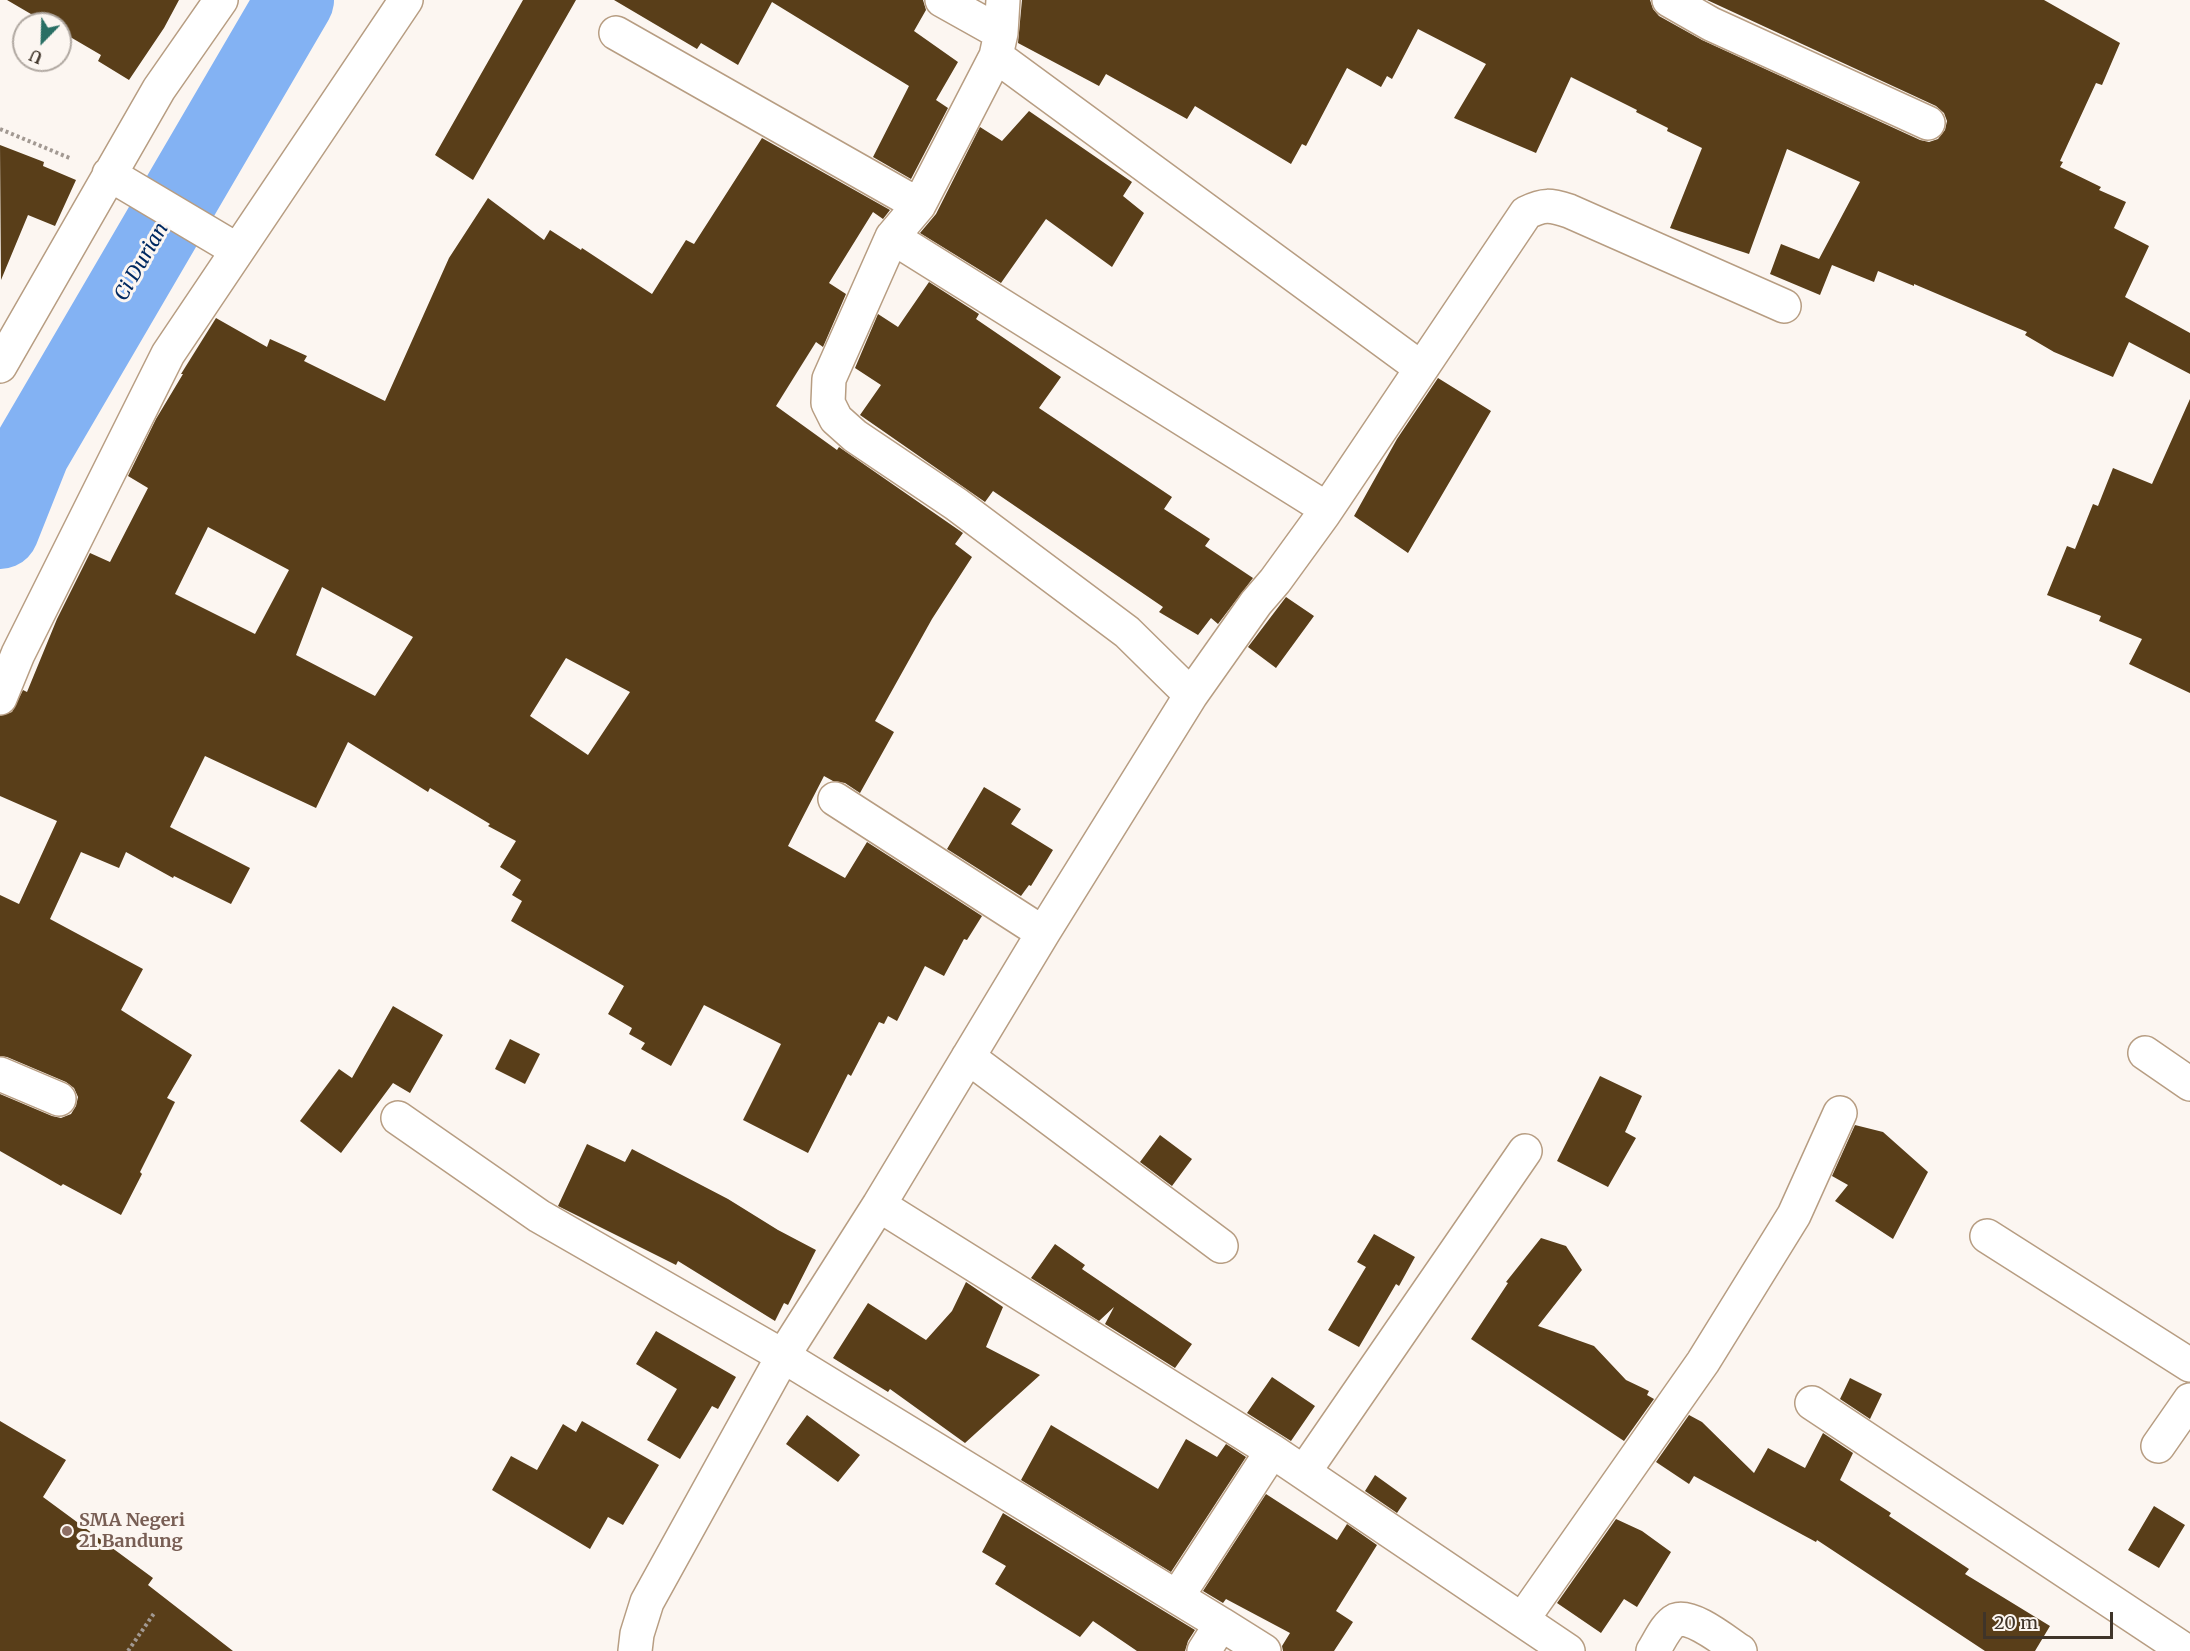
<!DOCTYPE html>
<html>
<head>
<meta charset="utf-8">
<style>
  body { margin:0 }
  #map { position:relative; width:2190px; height:1651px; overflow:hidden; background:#fcf6f1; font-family:Merriweather,serif }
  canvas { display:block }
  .north { position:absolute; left:12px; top:12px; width:60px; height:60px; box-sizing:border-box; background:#fcf6f1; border:2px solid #b0a8a1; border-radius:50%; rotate:203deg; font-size:16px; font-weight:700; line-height:24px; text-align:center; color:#3f3429 }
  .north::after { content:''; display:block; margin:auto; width:21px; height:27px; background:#296f64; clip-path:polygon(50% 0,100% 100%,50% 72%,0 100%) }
  .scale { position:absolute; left:1983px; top:1612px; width:130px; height:27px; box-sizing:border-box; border:3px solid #3f3429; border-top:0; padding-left:8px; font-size:18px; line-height:21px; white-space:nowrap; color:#3f3429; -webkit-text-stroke:4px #fcf6f1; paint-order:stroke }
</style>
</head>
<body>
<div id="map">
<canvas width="2190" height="1651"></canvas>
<div class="north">U</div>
<div class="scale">20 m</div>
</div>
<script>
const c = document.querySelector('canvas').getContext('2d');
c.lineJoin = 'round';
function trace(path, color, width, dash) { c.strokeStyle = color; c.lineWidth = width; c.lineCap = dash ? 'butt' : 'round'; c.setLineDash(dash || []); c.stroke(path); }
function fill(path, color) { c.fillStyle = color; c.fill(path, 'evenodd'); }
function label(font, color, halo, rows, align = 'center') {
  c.font = font + ' Merriweather,serif'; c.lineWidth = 6; c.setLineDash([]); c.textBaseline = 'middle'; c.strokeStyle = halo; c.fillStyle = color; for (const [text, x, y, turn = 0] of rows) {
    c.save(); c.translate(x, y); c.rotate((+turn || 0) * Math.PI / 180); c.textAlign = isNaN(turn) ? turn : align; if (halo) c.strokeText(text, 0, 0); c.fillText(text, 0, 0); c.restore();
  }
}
const river = new Path2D(`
  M 0,530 L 31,452 L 295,0`);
const building = new Path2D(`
  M 7,0 L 179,0 L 164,28 L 129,80 L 98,61 L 101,55 L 60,31 L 60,24 L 48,24 Z
  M 523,0 L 576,0 L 473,180 L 435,155 Z
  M 614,0 L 923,0 L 926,10 L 914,31 L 958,62 L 936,100 L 948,108 L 911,179 L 873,157 L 909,86 L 772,2 L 738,65 L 701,43 L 697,49 Z
  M 1022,0 L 1650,0 L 1653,9 L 1659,16 L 1702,40 L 1920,140 L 1929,142 L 1938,139 L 1945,130 L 1947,121 L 1944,113 L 1936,106 L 1707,0 L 2044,0 L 2120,43 L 2102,85 L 2096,83 L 2060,161 L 2063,162 L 2060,167 L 2101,187 L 2099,190 L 2126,202 L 2114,228 L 2149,246 L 2125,297 L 2190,333 L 2190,374 L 2129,342 L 2113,377 L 2054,352 L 2025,335 L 2027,332 L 1914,284 L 1914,286 L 1878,271 L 1874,282 L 1832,265 L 1820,295 L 1770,274 L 1781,244 L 1819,259 L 1860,182 L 1787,149 L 1749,254 L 1670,228 L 1702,148 L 1667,131 L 1668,128 L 1636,112 L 1637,110 L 1571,77 L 1536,153 L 1454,118 L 1486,64 L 1418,29 L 1392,79 L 1387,76 L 1381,87 L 1347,68 L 1306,146 L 1302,144 L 1291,164 L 1195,106 L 1187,119 L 1106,74 L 1099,86 L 1018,43 Z
  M 1029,111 L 1132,182 L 1123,196 L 1144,213 L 1112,267 L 1046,219 L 1001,283 L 920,233 L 936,214 L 980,127 L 1002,141 Z
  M 762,138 L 890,210 L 883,219 L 873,212 L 829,283 L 846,294 L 823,347 L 816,342 L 776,406 L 837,450 L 839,447 L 963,533 L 955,544 L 972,557 L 932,619 L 875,721 L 894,732 L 860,793 L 845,783 L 833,781 L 824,776 L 788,846 L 845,878 L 867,842 L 982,916 L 967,940 L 964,939 L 944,976 L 925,966 L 897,1021 L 888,1016 L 884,1024 L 879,1022 L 851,1076 L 848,1074 L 808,1153 L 743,1120 L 781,1044 L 704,1005 L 671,1066 L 641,1049 L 645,1043 L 629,1034 L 632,1028 L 608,1014 L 624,986 L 511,921 L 522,901 L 512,895 L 521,880 L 500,867 L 516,841 L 488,826 L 490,824 L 430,788 L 428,792 L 348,742 L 316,808 L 205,756 L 170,827 L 250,868 L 231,904 L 174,876 L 173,878 L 126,852 L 119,868 L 81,852 L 50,919 L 143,969 L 121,1010 L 192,1055 L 167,1098 L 175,1102 L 140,1172 L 142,1174 L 121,1215 L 63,1184 L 61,1186 L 0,1151 L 0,1094 L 52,1116 L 61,1118 L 71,1114 L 76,1106 L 78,1097 L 74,1088 L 66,1082 L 7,1057 L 0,1056 L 0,895 L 19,904 L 57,821 L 0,796 L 0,716 L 12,712 L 23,690 L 27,692 L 57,619 L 90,553 L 110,562 L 148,488 L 128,476 L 156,419 L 183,374 L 181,374 L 216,318 L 267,347 L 270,339 L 307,356 L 304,361 L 385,401 L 449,258 L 488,198 L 544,240 L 550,230 L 581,250 L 582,248 L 652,294 L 686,240 L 694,244 ZM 208,527 L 289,570 L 255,634 L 175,594 ZM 322,587 L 413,637 L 375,696 L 296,655 ZM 566,658 L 630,692 L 588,755 L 530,716 Z
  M 0,145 L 44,162 L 43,166 L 76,180 L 55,226 L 28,215 L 1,280 Z
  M 929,282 L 979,314 L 976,319 L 1061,377 L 1039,408 L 1172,497 L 1164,509 L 1210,539 L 1205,546 L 1253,578 L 1218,624 L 1211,618 L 1198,635 L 1159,612 L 1163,607 L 993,491 L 985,502 L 860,415 L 881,385 L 855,368 L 878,314 L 898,327 Z
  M 1438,378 L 1491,411 L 1408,553 L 1354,516 L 1397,439 Z
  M 2190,399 L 2190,693 L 2129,664 L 2142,639 L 2099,621 L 2101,616 L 2047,595 L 2067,546 L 2075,549 L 2093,504 L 2098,506 L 2113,468 L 2152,484 Z
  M 1286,597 L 1314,616 L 1276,668 L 1248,647 Z
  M 984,787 L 1021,809 L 1011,824 L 1053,850 L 1031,886 L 1029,885 L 1021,896 L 947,849 Z
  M 393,1006 L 443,1035 L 410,1093 L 393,1083 L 341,1153 L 300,1121 L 339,1069 L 352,1078 Z
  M 510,1039 L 540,1054 L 525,1084 L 495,1069 Z
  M 1600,1076 L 1642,1096 L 1625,1132 L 1636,1138 L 1608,1187 L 1557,1161 Z
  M 1855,1125 L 1883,1132 L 1928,1172 L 1893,1239 L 1835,1201 L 1848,1185 L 1832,1176 Z
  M 1160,1135 L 1192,1159 L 1172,1186 L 1140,1162 Z
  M 587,1144 L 625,1162 L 632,1149 L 728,1199 L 778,1230 L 816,1250 L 788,1305 L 784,1303 L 775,1321 L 678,1261 L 676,1265 L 558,1206 Z
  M 1374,1234 L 1415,1257 L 1399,1286 L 1396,1284 L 1359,1347 L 1328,1330 L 1366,1267 L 1357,1262 Z
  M 1541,1238 L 1566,1246 L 1582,1270 L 1538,1326 L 1594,1346 L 1626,1380 L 1649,1391 L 1647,1395 L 1654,1399 L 1624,1441 L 1471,1339 L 1508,1283 L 1506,1282 Z
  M 1055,1244 L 1085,1265 L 1082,1269 L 1192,1344 L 1175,1368 L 1105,1324 L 1114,1307 L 1099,1321 L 1031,1278 Z
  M 966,1282 L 1003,1307 L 986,1347 L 1040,1375 L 965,1443 L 890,1389 L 888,1392 L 833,1358 L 868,1303 L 926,1340 L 952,1311 Z
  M 656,1331 L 736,1377 L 718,1409 L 712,1406 L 680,1459 L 647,1440 L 677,1389 L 636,1364 Z
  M 1272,1377 L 1315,1406 L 1291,1441 L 1247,1413 Z
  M 1850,1378 L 1882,1394 L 1870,1419 L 1840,1399 Z
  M 807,1415 L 860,1455 L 838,1482 L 786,1444 Z
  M 1689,1415 L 1702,1422 L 1754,1473 L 1768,1448 L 1805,1468 L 1823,1433 L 1853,1453 L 1840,1480 L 1891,1513 L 1889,1516 L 1969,1569 L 1965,1574 L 2050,1626 L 2035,1651 L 1985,1651 L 1817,1540 L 1816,1542 L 1803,1535 L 1694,1476 L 1689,1484 L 1656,1462 Z
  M 0,1421 L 66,1460 L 43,1497 L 153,1578 L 148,1585 L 233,1651 L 0,1651 Z
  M 582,1421 L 659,1465 L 623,1525 L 608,1517 L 590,1549 L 492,1490 L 511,1456 L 537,1470 L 563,1424 L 576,1432 Z
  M 1051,1425 L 1158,1489 L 1186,1439 L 1217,1457 L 1226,1444 L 1246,1457 L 1171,1572 L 1021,1480 Z
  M 1375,1475 L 1407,1498 L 1397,1513 L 1365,1491 Z
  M 1266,1494 L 1337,1540 L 1347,1524 L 1377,1545 L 1336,1611 L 1353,1622 L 1334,1651 L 1283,1651 L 1282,1646 L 1290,1633 L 1226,1599 L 1223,1603 L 1203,1591 Z
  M 2154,1506 L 2185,1525 L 2159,1568 L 2128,1550 Z
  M 1003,1513 L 1195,1630 L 1188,1641 L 1185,1651 L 1137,1651 L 1093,1621 L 1080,1637 L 995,1584 L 1006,1566 L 982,1552 Z
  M 1616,1519 L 1642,1531 L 1671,1552 L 1637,1607 L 1624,1599 L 1601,1633 L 1557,1603 Z`);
const path = new Path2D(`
  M 0,129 L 72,159
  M 128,1651 L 155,1612`);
const minor = new Path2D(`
  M 942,0 L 1001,33
  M 1669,0 L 1711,24 L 1928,123
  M 616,33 L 919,205
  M 996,56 L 1410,360
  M 109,174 L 237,250
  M 892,237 L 1319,504
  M 0,366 L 159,89 L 221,0
  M 1191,695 L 1256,603 L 1275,581 L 1323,515 L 1526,213 C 1544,204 1550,205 1569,211 L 1784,306
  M 0,698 L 18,654 L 168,354 L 406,0
  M 835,799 L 1043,933
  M 2145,1053 L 2190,1084
  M 968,1057 L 1221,1246
  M 0,1074 L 59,1099
  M 398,1118 L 539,1216 L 783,1356 L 1221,1624
  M 879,1205 L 1272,1451
  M 1987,1236 L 2190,1365
  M 1812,1403 L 2186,1651
  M 2158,1446 L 2190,1400
  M 1304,1472 L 1525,1151
  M 1177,1597 L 1272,1451 L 1522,1620 L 1703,1362 L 1794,1215 L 1840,1113
  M 1522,1620 L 1568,1651
  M 635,1651 L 637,1634 L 647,1602 L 783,1356 L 879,1205 L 1043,933 L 1191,695 L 1127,632 L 956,504 L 855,436 L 836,419 L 828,403 L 829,379 L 892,237 L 919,205 L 996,56 L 1001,33 L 1003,0
  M 1204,1651 L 1221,1624 L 1264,1651
  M 1653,1651 C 1659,1642 1666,1625 1676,1620 C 1692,1614 1726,1642 1740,1651`);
const markers = [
  [67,1531,6,"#8d6e63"]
];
const educationNames = [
  ["SMA Negeri",79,1521],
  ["21 Bandung",79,1542]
];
const waterNames = [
  ["Ci Durian",142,262,-60]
];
trace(river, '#83b2f3', 78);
fill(building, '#593e19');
trace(minor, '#b79d82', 36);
trace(path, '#a29992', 4, [3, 3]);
trace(minor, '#fff', 33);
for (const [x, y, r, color] of markers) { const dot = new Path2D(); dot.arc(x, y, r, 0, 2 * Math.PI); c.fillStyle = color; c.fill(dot); trace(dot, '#fcf6f1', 2); }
label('bold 18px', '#785e54', '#fcf6f1', educationNames, 'left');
label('italic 20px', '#002961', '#fcf6f1', waterNames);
</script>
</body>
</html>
